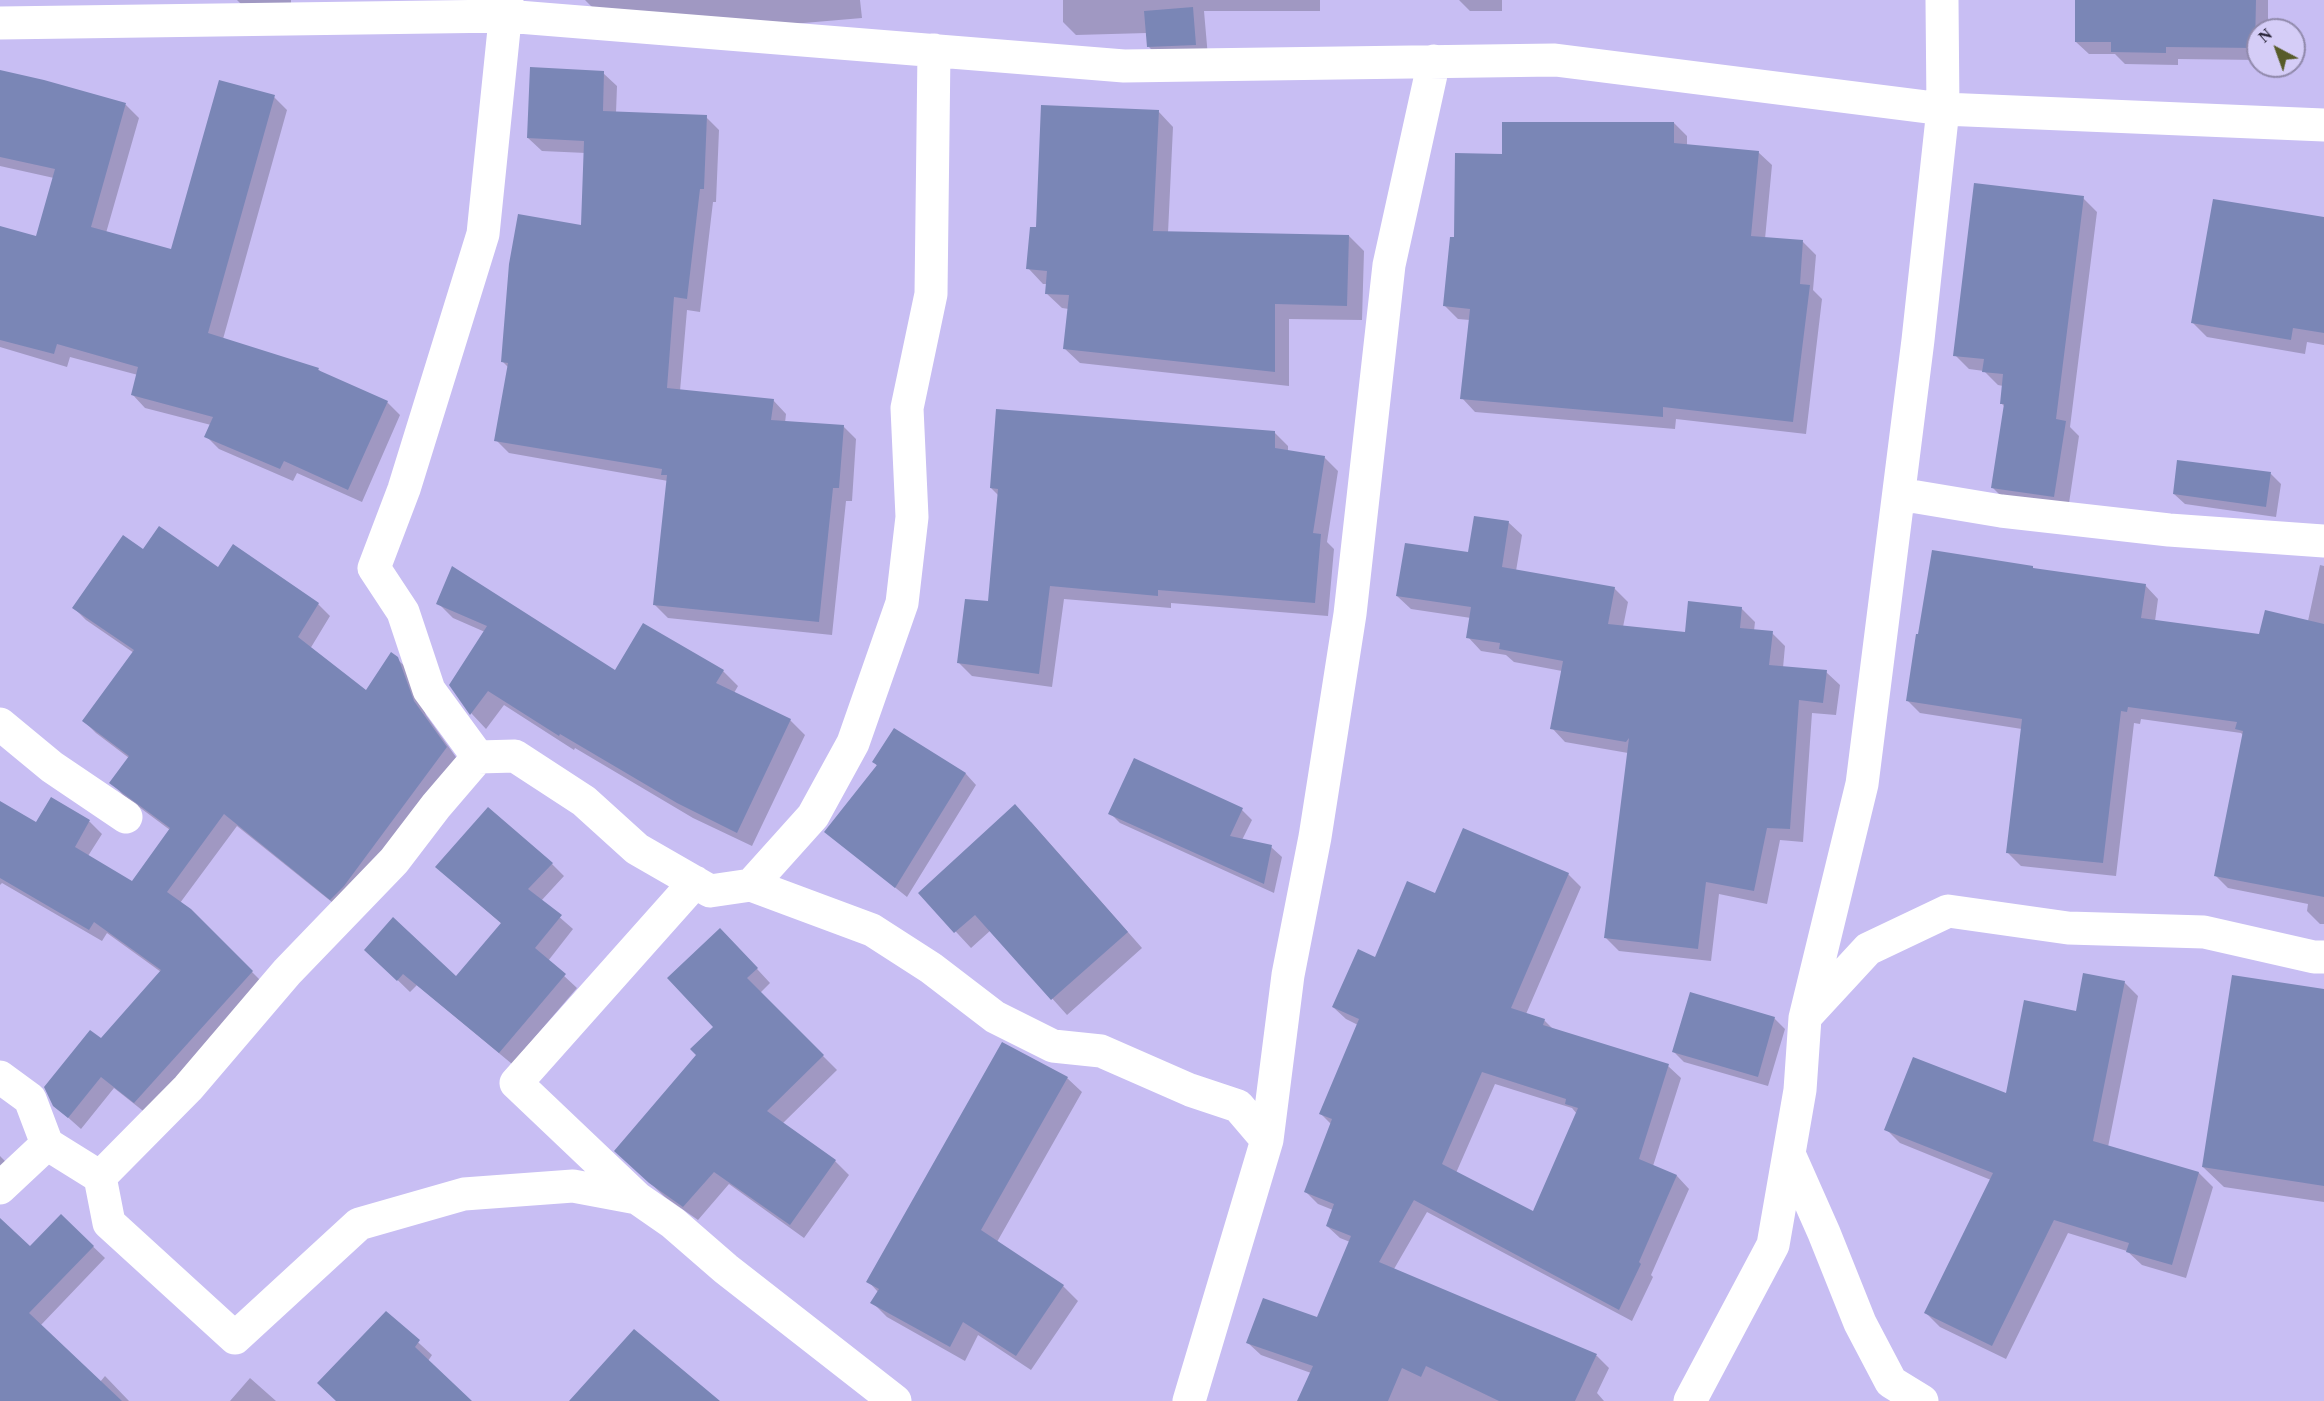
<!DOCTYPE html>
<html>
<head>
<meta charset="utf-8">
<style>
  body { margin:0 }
  #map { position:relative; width:2324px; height:1401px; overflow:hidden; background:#c8bef3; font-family:Georgia,serif }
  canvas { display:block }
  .north { position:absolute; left:2246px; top:18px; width:60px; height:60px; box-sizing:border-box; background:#d5cdf7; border:2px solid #9089ab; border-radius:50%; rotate:319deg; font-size:16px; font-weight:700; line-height:24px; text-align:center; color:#282438 }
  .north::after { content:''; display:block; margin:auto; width:21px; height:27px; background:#575b29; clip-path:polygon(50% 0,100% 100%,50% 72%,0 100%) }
</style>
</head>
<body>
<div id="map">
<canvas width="2324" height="1401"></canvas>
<div class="north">N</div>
</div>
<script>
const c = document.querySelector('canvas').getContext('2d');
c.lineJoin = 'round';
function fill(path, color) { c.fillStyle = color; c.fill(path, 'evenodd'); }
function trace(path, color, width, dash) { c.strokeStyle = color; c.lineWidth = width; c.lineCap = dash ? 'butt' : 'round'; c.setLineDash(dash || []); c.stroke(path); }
const shadow = new Path2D(`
  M 237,0 L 291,0 L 291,3 L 241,4 Z
  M 585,0 L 860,0 L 862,18 L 792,24 L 595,10 Z
  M 1063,0 L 1320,0 L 1320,11 L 1204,11 L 1208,57 L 1161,59 L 1148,46 L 1147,33 L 1076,35 L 1063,22 Z
  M 1459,0 L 1502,0 L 1502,11 L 1470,11 Z
  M 2077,0 L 2268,0 L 2268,30 L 2258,30 L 2258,60 L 2178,59 L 2178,65 L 2125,64 L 2115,54 L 2089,54 L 2076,42 Z
  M 603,73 L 617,86 L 616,113 L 706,117 L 719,130 L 716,202 L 713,202 L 700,312 L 687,310 L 680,391 L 773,400 L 786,414 L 785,423 L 843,426 L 856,439 L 852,501 L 846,501 L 832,635 L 668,618 L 654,604 L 668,481 L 509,453 L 496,440 L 509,368 L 503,362 L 583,227 L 586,153 L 542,151 L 528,138 Z
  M 0,77 L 44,81 L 126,105 L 139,118 L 106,233 L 172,251 L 274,97 L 287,110 L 223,339 L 318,369 L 323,374 L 387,402 L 400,415 L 362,502 L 297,473 L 293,481 L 219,449 L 206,436 L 211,425 L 145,408 L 132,394 L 138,375 L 70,357 L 67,367 L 0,347 L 0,228 L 37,238 L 54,178 L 0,166 Z
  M 1158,111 L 1173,127 L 1168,233 L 1349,236 L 1364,251 L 1362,320 L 1289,319 L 1289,386 L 1080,363 L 1064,348 L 1069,309 L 1062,308 L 1046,293 L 1047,284 L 1043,284 L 1028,268 L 1037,229 Z
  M 1674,123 L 1687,136 L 1687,145 L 1758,152 L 1772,165 L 1765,239 L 1803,242 L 1816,255 L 1813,290 L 1822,299 L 1806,434 L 1676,419 L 1675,429 L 1475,412 L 1462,398 L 1470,320 L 1458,319 L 1445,306 L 1455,239 L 1504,156 Z
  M 2083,198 L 2097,212 L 2070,427 L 2079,436 L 2068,510 L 2007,502 L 1993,488 L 2005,407 L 2001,403 L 2003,386 L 1998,385 L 1984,371 L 1969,369 L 1955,355 Z
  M 2324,219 L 2324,345 L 2307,342 L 2305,354 L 2207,337 L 2193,323 Z
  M 1274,432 L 1288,446 L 1288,451 L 1324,457 L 1338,471 L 1327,542 L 1334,549 L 1328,616 L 1171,603 L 1171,608 L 1064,599 L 1052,687 L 972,676 L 959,663 L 989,603 L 999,496 L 991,488 Z
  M 2271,474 L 2281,484 L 2276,517 L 2185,504 L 2174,494 Z
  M 1508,522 L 1522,535 L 1516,571 L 1614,588 L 1628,602 L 1623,627 L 1686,633 L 1741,608 L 1755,622 L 1754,631 L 1772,633 L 1785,646 L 1783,668 L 1826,672 L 1840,685 L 1836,715 L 1812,713 L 1803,842 L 1780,840 L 1767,904 L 1719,894 L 1711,961 L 1619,951 L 1605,937 L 1628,753 L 1565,742 L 1552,728 L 1562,671 L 1514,662 L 1506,655 L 1481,651 L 1468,637 L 1471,618 L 1411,609 L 1397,596 L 1470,554 Z
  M 144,552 L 218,569 L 318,604 L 330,616 L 310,649 L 366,692 L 398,660 L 411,672 L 426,715 L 458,760 L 343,911 L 237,826 L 180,903 L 190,910 L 264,984 L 147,1114 L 114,1088 L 81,1129 L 54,1105 L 101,1040 L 161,972 L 107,933 L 102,941 L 2,883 L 0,885 L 0,803 L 37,824 L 51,800 L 90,822 L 102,834 L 88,856 L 133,883 L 170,830 L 123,795 L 111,782 L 129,758 L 96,733 L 84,721 L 134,653 L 86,620 L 74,608 Z
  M 2320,565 L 2324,566 L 2324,924 L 2320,924 L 2307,911 L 2308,904 L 2228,888 L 2215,875 L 2244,736 L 2241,733 L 2141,719 L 2140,724 L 2134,723 L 2116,876 L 2021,866 L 2008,853 L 2022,729 L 1920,713 L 1907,700 L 2032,567 L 2035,570 L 2145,585 L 2158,599 L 2155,621 L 2260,636 L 2308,621 Z
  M 438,603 L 615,672 L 723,671 L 738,686 L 734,693 L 790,720 L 805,735 L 752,846 L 693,818 L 575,748 L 574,750 L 504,705 L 486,729 L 472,714 L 450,685 L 485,632 L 453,618 Z
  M 894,730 L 966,774 L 976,785 L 907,897 L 826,832 L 878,767 L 874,762 Z
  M 1242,810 L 1252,820 L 1242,840 L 1271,847 L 1282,857 L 1274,893 L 1120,823 L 1110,813 Z
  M 1031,822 L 1142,948 L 1067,1015 L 991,930 L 971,948 L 920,893 Z
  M 552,864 L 564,876 L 541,901 L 573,929 L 548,961 L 577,988 L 512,1064 L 417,985 L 410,992 L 379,962 L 457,978 L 502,924 L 450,879 Z
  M 1568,874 L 1581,887 L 1526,1014 L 1544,1020 L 1554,1030 L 1668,1066 L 1681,1078 L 1653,1166 L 1677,1176 L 1689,1189 L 1651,1275 L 1653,1277 L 1632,1321 L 1427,1212 L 1394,1269 L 1597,1356 L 1609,1368 L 1597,1393 L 1604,1401 L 1299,1401 L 1311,1373 L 1261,1355 L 1248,1343 L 1318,1319 L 1350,1242 L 1340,1238 L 1327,1226 L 1333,1210 L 1318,1204 L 1306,1192 L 1332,1125 L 1320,1113 L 1358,1025 L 1346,1019 L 1333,1007 L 1436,895 ZM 1495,1084 L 1572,1108 L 1577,1114 L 1533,1213 L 1456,1173 Z
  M 734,944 L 770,983 L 760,993 L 837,1070 L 782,1124 L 835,1161 L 849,1175 L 804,1238 L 729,1184 L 698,1220 L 665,1197 L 630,1164 L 715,1027 Z
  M 2124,982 L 2138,996 L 2108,1147 L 2199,1173 L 2213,1187 L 2186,1278 L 2142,1265 L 2127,1251 L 2068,1233 L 2006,1359 L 1940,1327 L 1926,1313 L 1991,1180 L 1900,1143 L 1886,1129 L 2007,1095 L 2077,1012 Z
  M 2324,991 L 2324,1202 L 2224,1187 L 2203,1167 Z
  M 1774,1018 L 1785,1029 L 1768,1086 L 1684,1062 L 1673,1051 Z
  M 1067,1078 L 1082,1092 L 997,1242 L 1063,1286 L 1078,1301 L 1031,1370 L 978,1335 L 965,1361 L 887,1317 L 872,1302 L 878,1292 L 868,1281 Z
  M 0,1156 L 13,1169 L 0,1183 Z
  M 61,1216 L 105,1258 L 40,1326 L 100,1382 L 105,1376 L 129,1401 L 0,1401 L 0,1220 L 30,1248 Z
  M 386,1313 L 432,1355 L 428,1361 L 469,1401 L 338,1401 Z
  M 250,1378 L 276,1401 L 230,1401 Z`);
const building = new Path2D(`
  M 2075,0 L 2256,0 L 2255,48 L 2166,47 L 2166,53 L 2111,52 L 2111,42 L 2075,42 Z
  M 1193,7 L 1196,45 L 1147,47 L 1144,11 Z
  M 530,67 L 604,71 L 603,111 L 707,115 L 704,189 L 700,189 L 687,299 L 674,297 L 667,388 L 774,399 L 771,420 L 844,425 L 839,488 L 833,488 L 819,622 L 653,605 L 667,475 L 661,475 L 662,469 L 494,441 L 508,363 L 501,362 L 509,264 L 518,214 L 581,225 L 584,141 L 527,138 Z
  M 0,70 L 44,80 L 126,103 L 91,227 L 171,249 L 219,80 L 275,95 L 208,333 L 319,368 L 318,370 L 388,401 L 348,490 L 284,461 L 280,469 L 204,437 L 213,417 L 131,395 L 138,367 L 57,344 L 54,354 L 0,340 L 0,226 L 36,236 L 55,169 L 0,157 Z
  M 1041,105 L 1159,110 L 1153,231 L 1349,235 L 1347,306 L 1275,304 L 1275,372 L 1063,349 L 1069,295 L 1045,294 L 1047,271 L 1026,269 L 1030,227 L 1036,227 Z
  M 1502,122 L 1674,122 L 1674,143 L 1759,151 L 1751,236 L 1803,240 L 1800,284 L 1810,285 L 1793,422 L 1663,407 L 1663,417 L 1460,399 L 1470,309 L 1443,306 L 1450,237 L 1454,237 L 1455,153 L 1502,154 Z
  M 1974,183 L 2084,196 L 2056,419 L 2066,421 L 2054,497 L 1991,488 L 2004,404 L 2000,404 L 2003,374 L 1982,372 L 1984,359 L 1953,356 Z
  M 2213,199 L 2324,217 L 2324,333 L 2293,328 L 2291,340 L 2191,323 Z
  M 996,409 L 1275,431 L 1275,448 L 1325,456 L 1313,533 L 1321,534 L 1315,603 L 1158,590 L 1158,596 L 1050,586 L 1039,674 L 957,663 L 965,599 L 988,601 L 998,489 L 990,488 Z
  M 2177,460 L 2271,472 L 2266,507 L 2173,494 Z
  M 1474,516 L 1509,521 L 1502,567 L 1615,587 L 1608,624 L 1685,632 L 1688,601 L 1742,607 L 1740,628 L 1773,631 L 1769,665 L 1827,670 L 1823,703 L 1799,700 L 1790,829 L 1767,828 L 1754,891 L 1706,882 L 1698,949 L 1604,938 L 1629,738 L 1626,742 L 1550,729 L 1563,661 L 1499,649 L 1500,643 L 1466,638 L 1471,607 L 1396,596 L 1405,543 L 1468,552 Z
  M 159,526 L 218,567 L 233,544 L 319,603 L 298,637 L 366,690 L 391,652 L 398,657 L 414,701 L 447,747 L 344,886 L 330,900 L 224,814 L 167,892 L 191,909 L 253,971 L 134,1103 L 101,1077 L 68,1118 L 53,1106 L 44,1087 L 90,1030 L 101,1038 L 161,970 L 94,922 L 89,930 L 0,878 L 0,801 L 36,822 L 51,797 L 90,820 L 75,847 L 132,881 L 170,828 L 109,783 L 129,756 L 82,721 L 134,650 L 72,608 L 123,535 L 143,549 Z
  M 1932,550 L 2033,566 L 2033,568 L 2146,584 L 2141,618 L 2259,634 L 2265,610 L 2324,624 L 2324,897 L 2214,876 L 2243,731 L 2235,729 L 2237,722 L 2128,707 L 2127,712 L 2121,711 L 2103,863 L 2006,853 L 2022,719 L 1906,701 L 1916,634 L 1918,634 Z
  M 452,566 L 615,670 L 643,623 L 724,670 L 716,683 L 791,719 L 737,833 L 677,803 L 560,734 L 559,736 L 488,691 L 470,715 L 449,685 L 487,626 L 436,604 Z
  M 894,728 L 966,773 L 895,888 L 824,832 L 877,765 L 872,762 Z
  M 1134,758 L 1243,808 L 1230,836 L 1272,845 L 1264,884 L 1108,814 Z
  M 1015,804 L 1128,932 L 1051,1000 L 975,915 L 954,933 L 918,893 Z
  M 488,807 L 553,863 L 528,889 L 562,915 L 535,948 L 566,974 L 499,1053 L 403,974 L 397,981 L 364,950 L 393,917 L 456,976 L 501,923 L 435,867 Z
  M 1463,828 L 1569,873 L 1511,1008 L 1545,1019 L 1543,1025 L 1669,1064 L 1639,1159 L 1677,1175 L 1639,1262 L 1641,1264 L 1619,1310 L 1414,1200 L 1379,1262 L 1597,1354 L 1575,1401 L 1499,1401 L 1426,1366 L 1421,1377 L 1402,1368 L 1388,1401 L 1297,1401 L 1313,1366 L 1246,1343 L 1263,1298 L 1317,1317 L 1351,1236 L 1326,1226 L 1334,1204 L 1304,1192 L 1332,1119 L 1319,1114 L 1359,1019 L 1332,1007 L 1358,949 L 1375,957 L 1407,881 L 1435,893 ZM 1482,1072 L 1566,1099 L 1565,1104 L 1578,1108 L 1533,1211 L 1442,1164 Z
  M 720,928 L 758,968 L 747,978 L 824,1055 L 767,1111 L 836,1160 L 790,1225 L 714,1172 L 683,1207 L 649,1183 L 614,1151 L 696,1055 L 690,1049 L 713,1027 L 667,978 Z
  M 2083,973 L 2125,981 L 2093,1141 L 2199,1172 L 2172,1265 L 2126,1252 L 2129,1243 L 2054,1220 L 1992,1346 L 1924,1313 L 1993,1173 L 1884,1130 L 1913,1057 L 2006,1093 L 2024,1000 L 2076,1011 Z
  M 2232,975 L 2324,989 L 2324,1186 L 2202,1167 Z
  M 1690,992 L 1775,1017 L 1758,1077 L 1672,1052 Z
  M 1002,1042 L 1068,1077 L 981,1230 L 1064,1285 L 1016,1356 L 963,1322 L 950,1347 L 870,1303 L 879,1289 L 866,1282 Z
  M 61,1214 L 94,1246 L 29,1313 L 122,1401 L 0,1401 L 0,1218 L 30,1246 Z
  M 386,1311 L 420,1340 L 415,1347 L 472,1401 L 336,1401 L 317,1383 Z
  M 634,1329 L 720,1401 L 569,1401 Z`);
const minor = new Path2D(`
  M 0,23 L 506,16 L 1124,66 L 1555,60 L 1943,109 L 2324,125
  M 1899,494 L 2001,511 L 2169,530 L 2324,541
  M 0,724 L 52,767 L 126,817
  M 478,757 L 515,756 L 584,801 L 637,849 L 710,891 L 751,885 L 813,816 L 853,743 L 902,603 L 912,517 L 907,408 L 931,294 L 934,50
  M 695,882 L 516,1083 L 637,1198 L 673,1223 L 726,1269 L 895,1401
  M 751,885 L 872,930 L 931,968 L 995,1017 L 1053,1046 L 1101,1051 L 1190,1090 L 1238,1106 L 1267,1140
  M 1807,1015 L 1868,949 L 1948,911 L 2068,928 L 2204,932 L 2314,957 L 2324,957
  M 0,1077 L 30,1099 L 47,1144
  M 1789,1154 L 1824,1233 L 1860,1323 L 1891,1382 L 1922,1401
  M 100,1177 L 109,1223 L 235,1338 L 359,1224 L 464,1194 L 573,1186 L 637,1198
  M 0,1188 L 47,1144 L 100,1177 L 188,1088 L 287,972 L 394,861 L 436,806 L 478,757 L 429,690 L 403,612 L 374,568 L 404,489 L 483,234 L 507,0
  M 1189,1401 L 1267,1140 L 1288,975 L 1315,837 L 1350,614 L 1389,265 L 1434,61
  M 1690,1401 L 1773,1245 L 1800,1090 L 1805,1018 L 1862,784 L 1918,340 L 1943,109 L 1942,0`);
fill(shadow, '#0003');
fill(building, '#7a86b6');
trace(minor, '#fff', 33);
</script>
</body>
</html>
